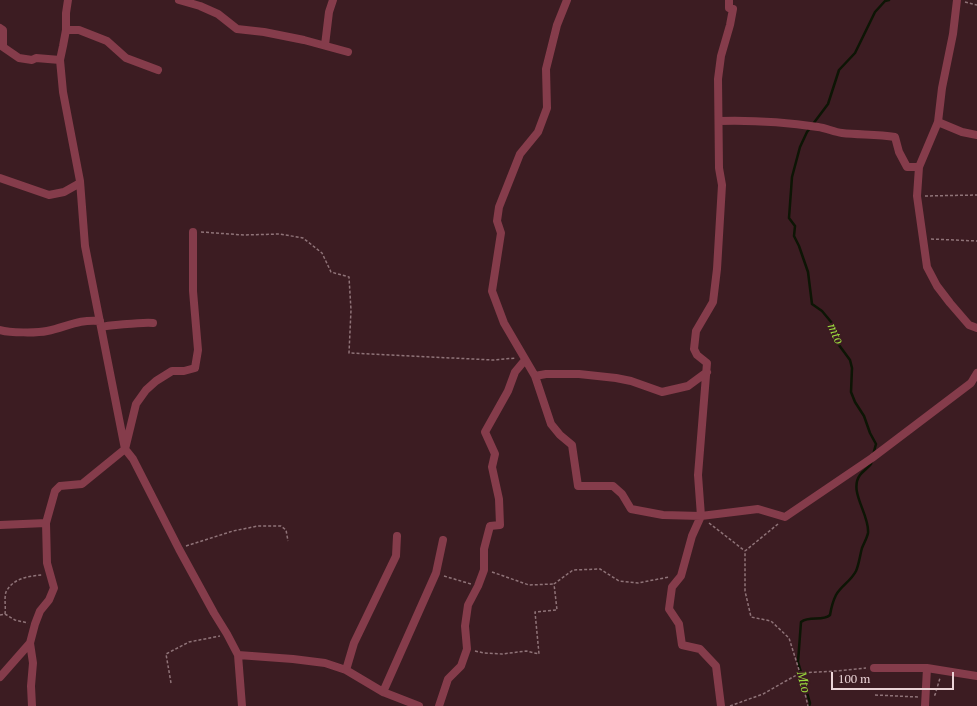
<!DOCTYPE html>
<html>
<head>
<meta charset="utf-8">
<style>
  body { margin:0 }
  #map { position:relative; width:977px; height:706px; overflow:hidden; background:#3c1c22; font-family:"PT Serif",serif }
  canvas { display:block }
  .scale { position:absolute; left:831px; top:672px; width:123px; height:18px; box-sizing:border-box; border:2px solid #ebd4d7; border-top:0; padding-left:5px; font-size:12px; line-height:14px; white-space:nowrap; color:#ebd4d7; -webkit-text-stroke:3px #3c1c22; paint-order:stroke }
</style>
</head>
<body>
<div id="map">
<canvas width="977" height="706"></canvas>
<div class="scale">100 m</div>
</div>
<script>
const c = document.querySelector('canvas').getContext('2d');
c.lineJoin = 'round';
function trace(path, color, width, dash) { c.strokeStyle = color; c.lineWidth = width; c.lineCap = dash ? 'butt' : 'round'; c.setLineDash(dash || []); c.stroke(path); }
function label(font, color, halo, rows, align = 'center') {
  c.font = font + ' "PT Serif",serif'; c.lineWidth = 4; c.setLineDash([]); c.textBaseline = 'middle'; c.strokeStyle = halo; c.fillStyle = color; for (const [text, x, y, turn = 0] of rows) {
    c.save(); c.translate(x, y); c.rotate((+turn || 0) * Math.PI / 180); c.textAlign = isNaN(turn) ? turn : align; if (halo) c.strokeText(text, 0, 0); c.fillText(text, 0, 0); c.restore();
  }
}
const stream = new Path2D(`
  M 873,455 L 876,444 L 870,433 L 864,416 L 855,402 L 851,392 L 852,368 L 850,360 L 836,341 L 832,323 L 822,311 L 812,304 L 808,272 L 799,246 L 794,236 L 795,226 L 789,218 L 792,177 L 800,147 L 807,132 L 828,104 L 839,70 L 855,53 L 875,12 L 885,1 L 889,0
  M 809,706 L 810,703 L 798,662 L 801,622 C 810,615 822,622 830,615 C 831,609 833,601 836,595 C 841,586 851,581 856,571 C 859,564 860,555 862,548 C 864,543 867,538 868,533 C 870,515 848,491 860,475 C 863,471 868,468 871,464 L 872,460`);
const path = new Path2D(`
  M 965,2 L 977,5
  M 925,196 L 977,195
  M 201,232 L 244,235 L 280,234 L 303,238 L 322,253 L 331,272 L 349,277 L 351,310 L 349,353 L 493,360 L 516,358
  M 931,239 L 977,241
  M 709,523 L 745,551
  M 778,524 L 745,551 L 745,591 L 751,617 L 771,621 L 789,638 L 800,673 L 836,671 L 866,668
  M 186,546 L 233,531 L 258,526 L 281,526 L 286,530 L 288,541
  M 492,572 L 529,585 L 554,584
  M 444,576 L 471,584
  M 5,614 C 6,608 4,598 6,592 C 13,578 29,576 42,575
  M 0,615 L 5,614 L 15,620 L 28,623
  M 475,651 L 484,653 L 502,654 L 526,651 L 539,654 L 535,612 L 557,610 L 554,584 L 573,570 L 600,569 L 619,581 L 638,583 L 669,577
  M 171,683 L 166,654 L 189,642 L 220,636
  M 875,695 L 918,697
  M 934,695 L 935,695 L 940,678
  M 730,706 L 763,694 L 800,673 L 808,706`);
const street = new Path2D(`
  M 68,0 L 66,13 L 66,30 L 63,46 L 60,60 L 63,92 L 80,181 L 85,246 L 125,449 L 133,459 L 179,549 L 214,613 L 227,634 L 238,655 L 242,706
  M 179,0 L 200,6 L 218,14 L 237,29 L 264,32 L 304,40 L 348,52
  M 567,0 L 557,25 L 546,69 L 547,108 L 538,132 L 520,154 L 499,207 L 497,221 L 501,233 L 492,291 L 504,323 L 535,376 L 551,424 L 560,435 L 572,445 L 578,486 L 613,486 L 622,494 L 631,509 L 663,515 L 701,516 L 758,509 L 785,517 L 872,458 L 971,383 L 977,373
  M 957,0 L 953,34 L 942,88 L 938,122 L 919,167 L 917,196 L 927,267 L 937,286 L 950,303 L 969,325 L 977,328
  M 0,28 L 3,30 L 3,47 L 19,58 L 32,60 L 36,58 L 60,60
  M 66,30 L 79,30 L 107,41 L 126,58 L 158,70
  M 325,45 L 329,12 L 333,0
  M 719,121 C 753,120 784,122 818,127 C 826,128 834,132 842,133 C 860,135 877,134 895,137 L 899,152 L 907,167 L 919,167
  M 938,122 L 962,132 L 977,135
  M 0,178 L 49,195 L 64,192 L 80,183
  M 101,327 C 110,325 118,325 127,324 C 136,324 144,322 153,323
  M 0,330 C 9,333 38,333 47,331 C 67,327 78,319 100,321
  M 535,376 L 546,374 L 579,374 L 616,378 L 631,381 L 662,392 L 688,386 L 707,372
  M 0,525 L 46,523
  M 30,643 L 33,663 L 31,686 L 32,706
  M 238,655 L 293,659 L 325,663 L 346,670 L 383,692 L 419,706
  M 874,668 L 927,668 L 977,676
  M 346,670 L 354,643 L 396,556 L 397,536
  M 0,677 L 30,643 L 35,624 L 40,611 L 49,600 L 54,588 L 47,563 L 46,523 L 55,491 L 60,486 L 82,484 L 125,449 L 136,404 L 146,390 L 156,381 L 172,371 L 184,371 L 195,368 L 198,350 L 193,291 L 193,232
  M 383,692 L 436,573 L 443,540
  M 439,706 L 448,679 L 461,666 L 467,649 L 465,626 L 468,605 L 478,586 L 484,570 L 484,549 L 490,526 L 500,525 L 499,499 L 492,467 L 495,454 L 485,432 L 508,391 L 515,372 L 525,360
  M 721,706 L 716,666 L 700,649 L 682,645 L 679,624 L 669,609 L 672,587 L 681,576 L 692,536 L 701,516 L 698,475 L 707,363 L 697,355 L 694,349 L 696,331 L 713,302 L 717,269 L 722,185 L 719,168 L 718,79 L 721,56 L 730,25 L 733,9 L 729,8 L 729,0
  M 925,706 L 927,668`);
const waterNames = [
  ["mto",835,334,65],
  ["Mto",803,682,76]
];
trace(stream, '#0d1505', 2.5);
trace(path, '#8f7378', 1.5, [3, 2]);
trace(street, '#853c4b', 8);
label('italic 13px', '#9ada3d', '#3c1c22', waterNames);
</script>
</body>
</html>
